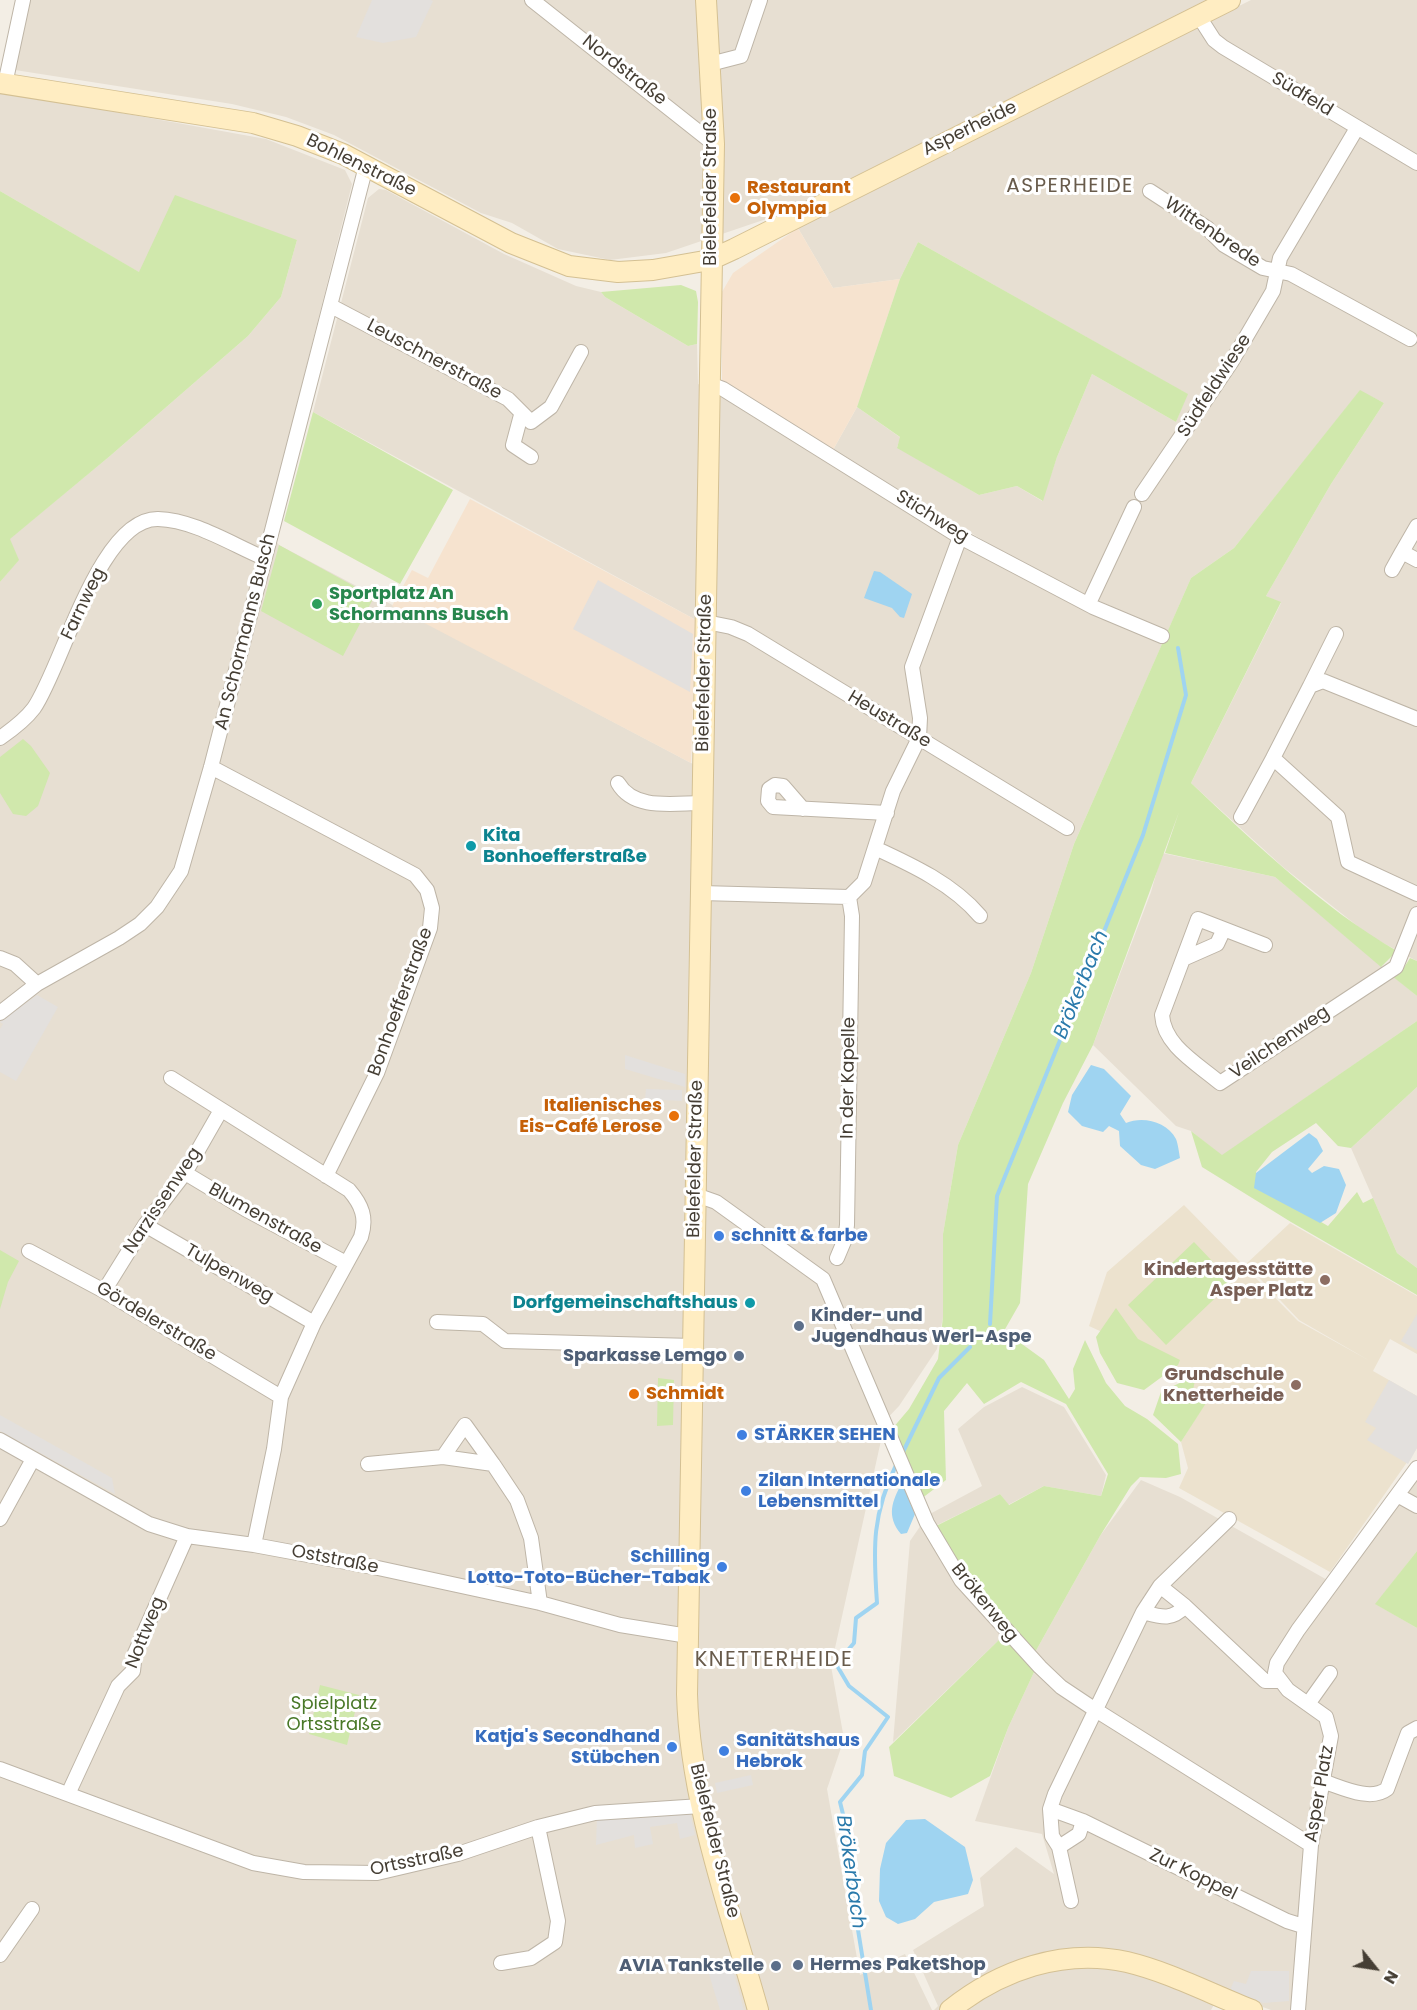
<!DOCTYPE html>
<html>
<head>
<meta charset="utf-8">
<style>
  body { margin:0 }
  #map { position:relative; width:1417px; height:2010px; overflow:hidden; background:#f3eee5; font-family:Poppins,sans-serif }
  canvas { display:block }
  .north { position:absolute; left:1345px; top:1938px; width:60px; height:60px; -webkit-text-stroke:4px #fff; paint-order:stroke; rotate:120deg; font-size:16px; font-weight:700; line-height:24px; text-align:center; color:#453e34 }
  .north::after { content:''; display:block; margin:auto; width:21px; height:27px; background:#453e34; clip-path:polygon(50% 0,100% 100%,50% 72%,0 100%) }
</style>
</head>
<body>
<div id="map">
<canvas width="1417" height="2010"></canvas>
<div class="north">N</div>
</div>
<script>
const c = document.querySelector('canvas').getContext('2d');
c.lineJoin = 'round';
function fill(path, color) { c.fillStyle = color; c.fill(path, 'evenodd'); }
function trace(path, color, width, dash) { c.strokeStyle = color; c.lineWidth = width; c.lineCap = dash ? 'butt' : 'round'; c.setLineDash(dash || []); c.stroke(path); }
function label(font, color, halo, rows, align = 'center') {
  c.font = font + ' Poppins,sans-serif'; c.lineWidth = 6; c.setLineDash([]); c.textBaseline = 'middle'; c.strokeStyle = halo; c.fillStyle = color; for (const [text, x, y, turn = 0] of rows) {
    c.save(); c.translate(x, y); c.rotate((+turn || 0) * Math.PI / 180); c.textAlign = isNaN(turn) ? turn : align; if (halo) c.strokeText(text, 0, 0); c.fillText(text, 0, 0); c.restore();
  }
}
const residential = new Path2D(`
  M 29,0 L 1206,0 L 778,215 L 666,253 L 610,260 L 558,249 L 512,223 L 481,213 L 334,135 L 286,117 L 232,104 L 15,70 Z
  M 1251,0 L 1417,0 L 1417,961 L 1370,936 L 1283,867 L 1191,783 L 1281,603 L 1266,596 L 1331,484 L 1384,403 L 1360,391 L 1234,548 L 1191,578 L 1167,633 L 1026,566 L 833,450 L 857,407 L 901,438 L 897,447 L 979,495 L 1017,486 L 1042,501 L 1057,457 L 1092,374 L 1176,422 L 1187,394 L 918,242 L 900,279 L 833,288 L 798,228 Z
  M 0,91 L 266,139 L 345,170 L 352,184 L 266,528 L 279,545 L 691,763 L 713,772 L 716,644 L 696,620 L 313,412 L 368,198 L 379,189 L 386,190 L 504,254 L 576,286 L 601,292 L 605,297 L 688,346 L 697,344 L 698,384 L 722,395 L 975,549 L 1163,642 L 1074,844 L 1031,973 L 958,1145 L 943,1234 L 943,1317 L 937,1349 L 899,1406 L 879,1427 L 882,1436 L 831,1666 L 844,1739 L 827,1789 L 860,1975 L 905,1954 L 932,2010 L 0,2010 L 0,582 L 18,560 L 9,539 L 110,456 L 248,336 L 281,297 L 297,240 L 140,273 L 0,191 Z
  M 1162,853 L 1275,877 L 1417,996 L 1417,1021 L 1222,1156 L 1191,1131 L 1176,1126 L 1093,1045 L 1151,892 Z
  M 1417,1087 L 1417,1268 L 1397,1253 L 1351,1148 Z
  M 1022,1387 L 1064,1407 L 1106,1475 L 1101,1496 L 1044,1486 L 1008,1505 L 1000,1494 L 925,1531 L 1004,1635 L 893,1742 L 910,1541 L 928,1515 L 982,1486 L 958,1429 L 984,1407 Z
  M 1417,1476 L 1417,1551 L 1376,1604 L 1417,1628 L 1417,2010 L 1271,2010 L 1221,1992 L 1211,2010 L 934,2010 L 938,2006 L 913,1950 L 984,1906 L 980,1878 L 1016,1847 L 1054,1874 L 1042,1834 L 975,1821 L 1008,1728 L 1035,1670 L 1033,1656 L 1100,1536 L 1141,1480 L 1180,1497 L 1338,1586 L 1410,1491 Z`);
const commercial = new Path2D(`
  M 798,228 L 833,288 L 900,279 L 857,407 L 833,450 L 722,385 L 722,292 L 733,273 Z
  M 470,499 L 696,620 L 691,763 L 392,606 L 412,570 L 428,578 Z`);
const education = new Path2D(`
  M 1184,1205 L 1298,1321 L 1370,1361 L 1299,1320 L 1246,1264 L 1290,1223 L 1417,1296 L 1417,1354 L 1390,1339 L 1373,1371 L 1417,1396 L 1417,1448 L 1330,1572 L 1179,1488 L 1188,1468 L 1181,1442 L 1207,1400 L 1192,1390 L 1196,1375 L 1089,1326 L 1107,1272 Z`);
const green = new Path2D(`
  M 0,191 L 139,272 L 175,195 L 297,240 L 281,297 L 248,336 L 110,456 L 10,539 L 19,560 L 0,582 Z
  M 918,242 L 1188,394 L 1176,422 L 1092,374 L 1057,457 L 1043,501 L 1017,486 L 979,495 L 897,448 L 900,437 L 857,407 L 900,279 Z
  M 681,285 L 696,291 L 698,302 L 697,344 L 688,346 L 605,297 L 601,292 Z
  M 1360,390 L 1384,403 L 1331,484 L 1266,596 L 1281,602 L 1191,783 C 1255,843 1321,907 1397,951 L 1381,967 L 1275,877 L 1165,853 L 1179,812 L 1093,1045 L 1063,1103 L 1028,1184 L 1020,1303 L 1004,1331 L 1044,1360 L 1069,1399 L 1075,1389 L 1073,1369 L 1085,1340 L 1106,1383 L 1125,1406 L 1147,1419 L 1178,1444 L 1181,1474 L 1166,1478 L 1140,1477 L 1131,1486 L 1100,1536 L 1033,1656 L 963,1578 L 936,1526 L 1000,1494 L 1009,1505 L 1044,1486 L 1101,1496 L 1108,1474 L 1066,1404 L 1021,1382 L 984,1404 L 967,1383 L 944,1411 L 946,1480 L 921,1499 L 892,1429 L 909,1409 L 938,1359 L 943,1317 L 943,1234 L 958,1145 L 1031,973 L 1074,844 L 1191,578 L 1234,548 Z
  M 313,412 L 453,490 L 400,584 L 284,521 Z
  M 279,545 L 374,597 L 343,656 L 261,611 Z
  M 23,739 L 31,746 L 50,773 L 38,806 L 26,816 L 13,814 L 0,793 L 0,757 Z
  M 1410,958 L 1417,961 L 1417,996 L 1392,976 L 1403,969 Z
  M 1417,1021 L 1417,1087 L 1351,1148 L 1338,1146 L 1316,1123 L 1272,1152 L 1256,1172 L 1256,1184 L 1328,1226 L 1357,1192 L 1363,1203 L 1373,1198 L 1397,1253 L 1417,1268 L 1417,1295 L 1291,1222 L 1202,1167 L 1191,1131 L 1222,1155 Z
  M 1194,1242 L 1232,1282 L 1166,1345 L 1128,1305 Z
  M 0,1250 L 19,1261 L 8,1282 L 0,1309 Z
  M 1116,1308 L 1138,1339 L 1180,1360 L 1178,1365 L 1144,1390 L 1117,1383 L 1100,1353 L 1096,1337 Z
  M 1196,1375 L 1193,1390 L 1208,1400 L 1181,1442 L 1153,1415 L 1161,1392 Z
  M 658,1378 L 674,1380 L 673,1425 L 657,1426 Z
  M 1417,1551 L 1417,1628 L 1375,1604 Z
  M 1004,1635 L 1035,1670 L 1008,1728 L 990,1776 L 951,1798 L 894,1776 L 889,1747 Z
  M 320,1685 L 359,1695 L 347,1745 L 309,1734 Z`);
const parking = new Path2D(`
  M 372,0 L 431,0 L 433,1 L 416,37 L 383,43 L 356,37 Z
  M 598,580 L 693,634 L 690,692 L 573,629 Z
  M 37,995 L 58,1007 L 16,1081 L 0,1072 L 0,1029 L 3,1024 L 0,1022 Z
  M 625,1055 L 685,1074 L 685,1087 L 625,1069 Z
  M 646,1089 L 682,1090 L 682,1101 L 645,1099 Z
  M 1417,1314 L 1417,1350 L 1401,1341 Z
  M 616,1353 L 666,1354 L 666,1364 L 616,1363 Z
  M 1389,1380 L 1417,1396 L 1417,1448 L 1408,1464 L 1367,1440 L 1376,1428 L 1365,1422 Z
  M 0,1415 L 112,1478 L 115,1494 L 0,1431 Z
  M 751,1775 L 753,1785 L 717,1793 L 715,1783 Z
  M 689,1809 L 695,1835 L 680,1839 L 677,1823 L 650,1827 L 653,1844 L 635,1848 L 634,1835 L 596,1845 L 597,1817 Z
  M 730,1960 L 744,2010 L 720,2010 L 707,1968 Z
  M 1251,1971 L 1289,1971 L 1289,2001 L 1263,2003 L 1230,1990 L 1234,1981 L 1246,1984 Z`);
const water = new Path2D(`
  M 874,571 L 880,572 L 912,594 L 904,618 L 900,617 L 892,608 L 864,598 Z
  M 1091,1065 L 1104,1069 L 1131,1096 L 1120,1114 L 1126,1123 C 1142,1116 1167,1121 1176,1139 C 1178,1144 1179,1152 1180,1158 L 1155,1169 L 1141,1165 L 1120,1146 L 1119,1131 L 1109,1126 L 1103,1132 L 1082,1126 L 1068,1112 L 1072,1095 Z
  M 1309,1133 L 1317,1139 L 1323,1151 L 1308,1169 L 1312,1173 L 1324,1166 L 1339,1169 L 1346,1185 L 1336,1213 L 1320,1223 L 1254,1188 L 1256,1173 Z
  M 902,1483 L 915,1514 L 907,1533 L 901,1534 C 886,1516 892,1501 902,1483 Z
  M 925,1819 L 965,1847 L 973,1880 L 968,1894 L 934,1902 L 915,1919 L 898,1924 L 886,1917 L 879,1901 L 880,1869 L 886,1843 L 906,1820 Z`);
const stream = new Path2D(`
  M 990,1324 L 997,1196 L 1143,835 L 1186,695 L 1178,648
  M 902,1454 L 939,1378 L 970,1347
  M 871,2010 L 848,1868 L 850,1843 L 840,1802 L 862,1775 L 865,1751 L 888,1717 L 849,1686 L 836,1664 L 854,1643 L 856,1618 L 877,1603 C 873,1547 872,1514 897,1463`);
const street = new Path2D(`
  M 532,0 L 714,144
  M 1198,15 L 1214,40 L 1223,47 L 1417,163
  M 710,64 L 741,56 L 760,0
  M 5,84 L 23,0
  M 1150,191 L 1207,228 L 1224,245 L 1263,268 L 1291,274 L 1410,339
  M 331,306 L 508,399 L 531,422 L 551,407 L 581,352
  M 710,384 L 723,389 L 960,537 L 1093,607 L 1162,636
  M 521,415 L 513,445 L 531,457
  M 1142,494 L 1232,361 L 1273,291 L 1280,258 L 1357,128
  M 1417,526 L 1402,552 L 1417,560
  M 1392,570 L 1402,552
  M 1089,603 L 1134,507
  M 706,622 L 731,627 L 748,634 L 1067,828
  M 1310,686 L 1336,634
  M 1417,719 L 1323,681 L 1310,686 L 1273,758 L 1338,817 L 1348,862 L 1417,894
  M 0,738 C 13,729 25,720 34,708 C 62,668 99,518 158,519 C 194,520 231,544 264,558
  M 211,767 L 415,875 L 427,890 L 432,908 L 430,928 L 377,1073 L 326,1176
  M 618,783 C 634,811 674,803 702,803
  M 803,809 L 783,786 L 775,785 L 769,789 L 768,801 L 773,807 L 887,813
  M 1241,817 L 1273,758
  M 875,848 C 912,865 953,884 980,916
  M 701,893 L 849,897 L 864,882 L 893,791 L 919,738 L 920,718 L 912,667 L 960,537
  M 1265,945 L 1198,919 L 1162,1015 C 1164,1046 1198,1064 1220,1083 L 1396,967 L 1417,914
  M 0,958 L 15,964 L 37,984
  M 1183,959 L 1217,944 L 1224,929
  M 0,1013 L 37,984 L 119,938 L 140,924 L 157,907 L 181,871 L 211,767 L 366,166
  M 171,1078 L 349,1190 C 362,1205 367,1218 361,1237 L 314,1323 L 281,1397 L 274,1449 L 254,1545
  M 185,1173 L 245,1209 L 346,1263
  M 696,1195 L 716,1202 L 823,1279 L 927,1523 L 961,1580 L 1040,1667 L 1061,1687 L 1094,1709 L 1311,1845
  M 145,1225 L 314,1323
  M 29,1251 L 104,1291 L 281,1397
  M 837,1258 L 845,1239 L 847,1225 L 852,916 L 849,897
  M 104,1291 L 145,1225 L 185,1173 L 221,1110
  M 437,1322 L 483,1324 L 505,1341 L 693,1346
  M 0,1440 L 149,1524 L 187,1536 L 254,1545 L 378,1568 L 540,1603 L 620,1625 L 688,1636
  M 443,1457 L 465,1425 L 493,1464
  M 368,1464 L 443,1457 L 493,1464 L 517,1500 L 531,1538 L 540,1603
  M 1399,1496 L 1417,1506
  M 0,1519 L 33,1459
  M 1185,1606 L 1265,1681 L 1278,1681
  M 1143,1612 L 1160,1586
  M 1308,1704 L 1330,1673
  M 0,1769 L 253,1863 L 304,1872 L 377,1873 L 458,1854 L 538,1827 L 595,1813 L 701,1806
  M 1322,1781 C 1341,1787 1370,1802 1387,1789 L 1408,1733 L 1417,1728
  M 69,1792 L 118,1686 L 133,1671 L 135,1653 L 187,1536
  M 1050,1809 L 1083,1821 L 1287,1921 L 1303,1926
  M 1059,1847 L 1079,1834 L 1083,1821
  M 1071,1901 L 1059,1847 L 1052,1836 L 1050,1809 L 1055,1794 L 1143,1612 C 1161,1617 1172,1621 1185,1606 L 1160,1586 L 1229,1519
  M 0,1955 L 32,1909
  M 501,1963 L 531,1958 L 555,1942 L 558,1921 L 538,1827
  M 1298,2010 L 1311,1845 L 1331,1736 L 1326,1717 L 1288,1690 L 1275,1673 L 1277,1663 L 1298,1630 L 1417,1468`);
const secondary = new Path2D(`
  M 706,0 L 714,144 L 687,1694 C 690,1801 729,1907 758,2010
  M 0,83 L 253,123 L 297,136 L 343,154 L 511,243 L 569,266 L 618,272 L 653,270 L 710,260 L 734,249 L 1230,0
  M 950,2010 C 1000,1970 1063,1948 1127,1962 C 1169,1972 1211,1994 1252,2010`);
const markers = [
  [735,198,6,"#e8710a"],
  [317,604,6,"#2e9e5b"],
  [471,846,6,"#0f9aa8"],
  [674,1116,6,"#e8710a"],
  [719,1236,6,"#3f7fe0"],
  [1325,1280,6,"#8d6e63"],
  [750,1303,6,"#0f9aa8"],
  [799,1326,6,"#5c6f8a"],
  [739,1356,6,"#5c6f8a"],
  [1296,1385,6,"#8d6e63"],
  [634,1394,6,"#e8710a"],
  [742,1435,6,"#3f7fe0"],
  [746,1491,6,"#3f7fe0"],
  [722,1567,6,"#3f7fe0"],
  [672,1747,6,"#3f7fe0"],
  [724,1751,6,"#3f7fe0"],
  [798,1965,6,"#5c6f8a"],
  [776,1966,6,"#5c6f8a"]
];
const streetNames = [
  ["Nordstraße",624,71,38],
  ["Südfeld",1302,95,31],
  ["Asperheide",970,129,-26],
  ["Bohlenstraße",361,166,26],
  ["Bielefelder Straße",711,187,-90],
  ["Wittenbrede",1212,233,34],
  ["Leuschnerstraße",434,360,28],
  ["Südfeldwiese",1215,386,-57],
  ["Stichweg",932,517,32],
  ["Farnweg",84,604,-64],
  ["An Schormanns Busch",246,632,-76],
  ["Bielefelder Straße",705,673,-89],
  ["Heustraße",889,720,31],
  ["Bonhoefferstraße",401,1002,-70],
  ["Veilchenweg",1280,1043,-34],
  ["In der Kapelle",849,1078,-89],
  ["Bielefelder Straße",696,1159,-89],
  ["Narzissenweg",163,1201,-56],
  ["Blumenstraße",265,1219,29],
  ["Tulpenweg",229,1274,30],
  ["Gördelerstraße",156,1322,31],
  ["Oststraße",335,1560,11],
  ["Brökerweg",984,1603,51],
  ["Nottweg",146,1633,-68],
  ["Asper Platz",1320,1794,-80],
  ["Bielefelder Straße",714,1841,76],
  ["Ortsstraße",417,1861,-12],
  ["Zur Koppel",1193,1875,26]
];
const foodNames = [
  ["Restaurant",747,188],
  ["Olympia",747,209],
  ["Italienisches",662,1106,"right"],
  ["Eis-Café Lerose",662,1127,"right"],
  ["Schmidt",646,1394]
];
const leisureNames = [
  ["Sportplatz An",329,594],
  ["Schormanns Busch",329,615]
];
const cultureNames = [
  ["Kita",483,836],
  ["Bonhoefferstraße",483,857],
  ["Dorfgemeinschaftshaus",738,1303,"right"]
];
const shopNames = [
  ["schnitt & farbe",731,1236],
  ["STÄRKER SEHEN",754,1435],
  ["Zilan Internationale",758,1481],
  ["Lebensmittel",758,1502],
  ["Schilling",710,1557,"right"],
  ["Lotto-Toto-Bücher-Tabak",710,1578,"right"],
  ["Katja's Secondhand",660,1737,"right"],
  ["Stübchen",660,1758,"right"],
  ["Sanitätshaus",736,1741],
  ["Hebrok",736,1762]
];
const educationNames = [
  ["Kindertagesstätte",1313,1270],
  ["Asper Platz",1313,1291],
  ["Grundschule",1284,1375],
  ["Knetterheide",1284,1396]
];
const serviceNames = [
  ["Kinder- und",811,1316],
  ["Jugendhaus Werl-Aspe",811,1337],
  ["Sparkasse Lemgo",727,1356,"right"],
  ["Hermes PaketShop",810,1965],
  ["AVIA Tankstelle",764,1966,"right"]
];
const parkNames = [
  ["Spielplatz",334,1704],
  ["Ortsstraße",334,1725]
];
const neighbourhoodNames = [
  ["ASPERHEIDE",1070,187]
];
const waterNames = [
  ["Brökerbach",1082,985,-68],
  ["Brökerbach",850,1872,82]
];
const quarterNames = [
  ["KNETTERHEIDE",774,1661]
];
fill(residential, '#e7dfd2');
fill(commercial, '#f6e3cf');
fill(education, '#ece2ce');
fill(green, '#d0e8ac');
fill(parking, '#e3e0dd');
fill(water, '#9fd4f1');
trace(stream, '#9fd4f1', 4);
trace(street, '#beb5a7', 16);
trace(secondary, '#d4c093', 22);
trace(street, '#fff', 14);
trace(secondary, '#ffedc2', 20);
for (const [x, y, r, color] of markers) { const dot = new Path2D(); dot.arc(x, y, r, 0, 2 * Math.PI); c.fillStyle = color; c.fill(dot); trace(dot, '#fff', 2); }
label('18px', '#453e34', '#fff', streetNames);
label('bold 18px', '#c56008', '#fff', foodNames, 'left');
label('bold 18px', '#27864d', '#fff', leisureNames, 'left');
label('bold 18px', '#0d838f', '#fff', cultureNames, 'left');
label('bold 18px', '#366cbe', '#fff', shopNames, 'left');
label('bold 18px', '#785e54', '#fff', educationNames, 'right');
label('bold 18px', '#4e5e75', '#fff', serviceNames, 'left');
label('18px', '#497827', '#fff', parkNames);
c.letterSpacing = '1.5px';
label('20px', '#685b4b', '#fff', neighbourhoodNames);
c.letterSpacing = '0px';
label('italic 20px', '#2a7aab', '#fff', waterNames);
c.letterSpacing = '1.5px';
label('21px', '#685b4b', '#fff', quarterNames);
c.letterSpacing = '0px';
</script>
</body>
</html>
